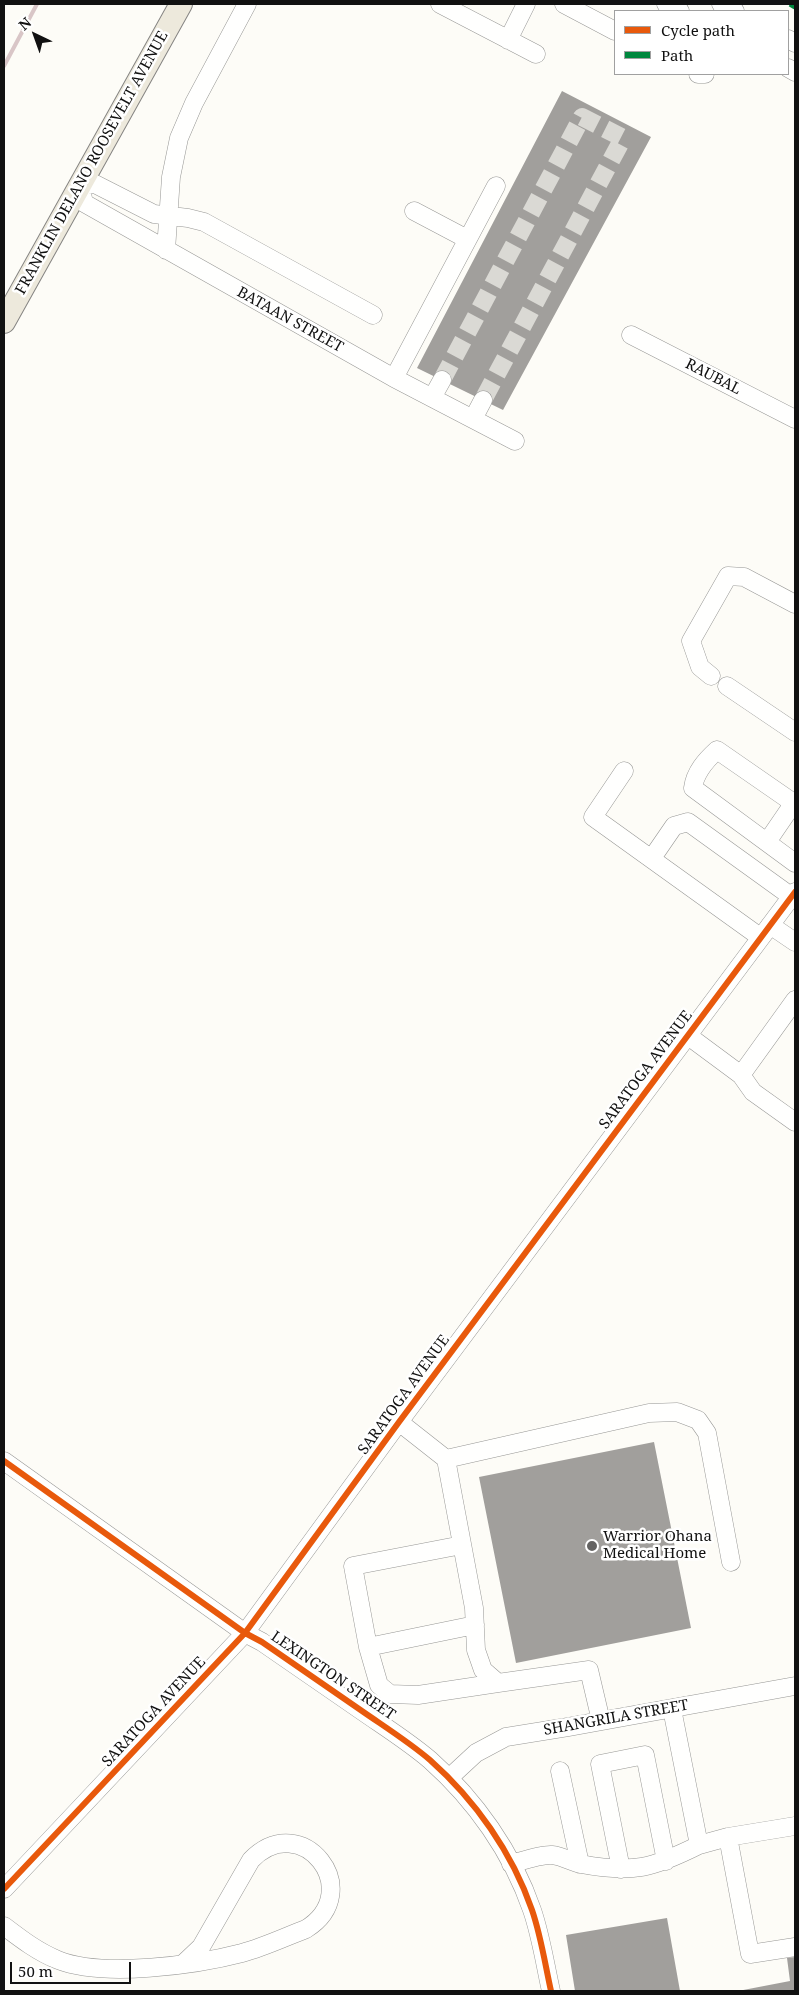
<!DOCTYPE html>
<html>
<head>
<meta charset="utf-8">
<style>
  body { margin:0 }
  #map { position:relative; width:799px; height:1995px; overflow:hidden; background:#fdfcf7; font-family:"Noto Serif",serif }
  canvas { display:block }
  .frame { position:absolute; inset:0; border:5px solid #111; pointer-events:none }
  .legend { position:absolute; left:614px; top:10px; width:175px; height:65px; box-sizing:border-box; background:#fff; border:1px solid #a0a0a0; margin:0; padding:6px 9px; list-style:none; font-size:15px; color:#111 }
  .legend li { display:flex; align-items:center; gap:10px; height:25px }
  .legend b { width:25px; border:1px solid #a0a0a0 }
  .north { position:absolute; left:10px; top:10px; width:50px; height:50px; -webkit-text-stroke:4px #fff; paint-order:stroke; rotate:318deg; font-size:14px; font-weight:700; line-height:20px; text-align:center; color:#111 }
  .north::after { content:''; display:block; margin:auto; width:18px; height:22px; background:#111; clip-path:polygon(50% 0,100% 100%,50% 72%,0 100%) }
  .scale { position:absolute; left:10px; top:1962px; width:121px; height:22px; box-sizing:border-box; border:2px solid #111; border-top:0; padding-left:6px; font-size:15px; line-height:18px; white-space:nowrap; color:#111; -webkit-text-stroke:4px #fff; paint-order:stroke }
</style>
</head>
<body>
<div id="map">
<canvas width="799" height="1995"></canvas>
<div class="frame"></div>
<ul class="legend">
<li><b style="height:6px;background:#e8590c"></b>Cycle path</li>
<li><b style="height:6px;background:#00873e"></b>Path</li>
</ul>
<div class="north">N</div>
<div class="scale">50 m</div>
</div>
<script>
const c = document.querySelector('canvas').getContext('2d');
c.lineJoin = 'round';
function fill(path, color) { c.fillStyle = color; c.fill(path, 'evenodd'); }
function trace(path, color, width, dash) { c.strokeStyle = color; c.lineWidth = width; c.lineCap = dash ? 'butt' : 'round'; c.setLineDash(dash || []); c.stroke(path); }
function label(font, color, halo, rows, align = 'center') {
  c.font = font + ' "Noto Serif",serif'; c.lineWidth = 5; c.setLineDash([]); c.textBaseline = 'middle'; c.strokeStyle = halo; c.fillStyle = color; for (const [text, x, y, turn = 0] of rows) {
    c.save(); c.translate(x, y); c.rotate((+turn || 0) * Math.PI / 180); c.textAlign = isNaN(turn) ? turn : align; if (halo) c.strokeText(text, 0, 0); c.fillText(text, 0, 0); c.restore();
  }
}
const building = new Path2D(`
  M 562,91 L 651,137 L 503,410 L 417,368 Z
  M 654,1442 L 691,1628 L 516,1663 L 479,1477 Z
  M 667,1918 L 680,1991 L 575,1991 L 566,1935 Z
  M 795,1957 L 795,1991 L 738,1991 L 790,1981 L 787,1958 Z`);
const minorTunnel = new Path2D(`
  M 442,380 L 582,117 L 623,138 L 483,400`);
const minor = new Path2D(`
  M 440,4 L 536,54
  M 564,4 L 615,31
  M 666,4 L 680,11
  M 721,4 L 735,11
  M 788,39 L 795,43
  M 508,40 L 526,4
  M 788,68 L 795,72
  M 698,74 L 705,74
  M 414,211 L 467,239
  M 166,250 L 171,177 L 179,138 L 194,103 L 247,4
  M 373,315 L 204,222 L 188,218 L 154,214 L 95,184 L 80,185 L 84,203 L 394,378 L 515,441
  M 631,335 L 795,419
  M 394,378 L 496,186
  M 432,398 L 442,380
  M 473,419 L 483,400
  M 711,676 L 700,667 L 691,641 L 728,576 L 744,577 L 795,604
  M 727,686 L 795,732
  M 624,771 L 593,817 L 760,937
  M 795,804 L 717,750 C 706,760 695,772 693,788 L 795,863
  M 767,842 L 795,801
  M 652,858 L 674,826 L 688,822 L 792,897
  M 770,925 L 795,942
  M 687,1035 L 741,1075 L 795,1000
  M 741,1075 L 753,1092 L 795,1122
  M 399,1422 L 446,1459 L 649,1413 L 677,1412 L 698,1420 L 707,1433 L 731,1562
  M 446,1459 L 474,1608 L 476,1650 L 483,1670 L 498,1683 L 589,1670 L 601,1721
  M 4,1461 L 245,1633 L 262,1642 C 295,1665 329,1688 362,1711 C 385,1727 409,1742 430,1760 C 475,1800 512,1852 532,1910 C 541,1936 545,1964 551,1991
  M 462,1545 L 353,1566 L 368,1647 L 379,1685 L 390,1694 L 418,1695 L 498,1683
  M 368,1647 L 475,1625
  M 672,1709 L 699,1845 L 728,1837 L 795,1826
  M 560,1771 L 580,1864
  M 449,1778 L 476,1753 L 506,1737 L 568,1727 L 795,1686
  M 728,1837 L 750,1954 L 795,1947
  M 511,1864 C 522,1861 541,1854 552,1855 C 562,1856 572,1862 581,1864 C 633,1874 653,1868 699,1845
  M 621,1869 L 600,1764 L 645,1755 L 666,1861
  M 4,1889 L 245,1633 L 399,1422 L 795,892
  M 4,1926 C 21,1939 38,1952 58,1960 C 103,1978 196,1965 242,1953 C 264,1947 285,1937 306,1929 C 367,1891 302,1808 251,1860 L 201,1947 L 183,1964`);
const major = new Path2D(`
  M 4,322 L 181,4`);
const rail = new Path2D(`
  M 4,66 L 37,4`);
const quiet = new Path2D(`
  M 790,4 L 795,7`);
const cycleway = new Path2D(`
  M 4,1461 L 245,1633 L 262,1642 C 295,1665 329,1688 362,1711 C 385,1727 409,1742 430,1760 C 475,1800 512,1852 532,1910 C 541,1936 545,1964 551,1991
  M 4,1889 L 245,1633 L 399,1422 L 795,892`);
const markers = [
  [592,1546,6,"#646362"]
];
const streetNames = [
  ["FRANKLIN DELANO ROOSEVELT AVENUE",92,163,-61],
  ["BATAAN STREET",290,320,29],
  ["RAUBAL",713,377,27],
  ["SARATOGA AVENUE",646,1070,-53],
  ["SARATOGA AVENUE",404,1395,-54],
  ["LEXINGTON STREET",333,1676,34],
  ["SARATOGA AVENUE",154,1712,-47],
  ["SHANGRILA STREET",616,1718,-10]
];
const poiNames = [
  ["Warrior Ohana",603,1537],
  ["Medical Home",603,1554]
];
fill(building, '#a19f9c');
trace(minorTunnel, '#dad9d4', 18, [18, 9]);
trace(minor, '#979795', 19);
trace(major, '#858482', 24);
trace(minor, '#fffffe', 18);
trace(major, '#ede9dc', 22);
trace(rail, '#d9c6c7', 4);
trace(quiet, '#00873e', 5, [10, 5]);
trace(cycleway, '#e8590c', 6);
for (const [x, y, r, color] of markers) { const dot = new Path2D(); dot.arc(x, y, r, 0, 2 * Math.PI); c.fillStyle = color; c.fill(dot); trace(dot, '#fff', 2); }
label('15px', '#111', '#fff', streetNames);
label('15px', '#111', '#fff', poiNames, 'left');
</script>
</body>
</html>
